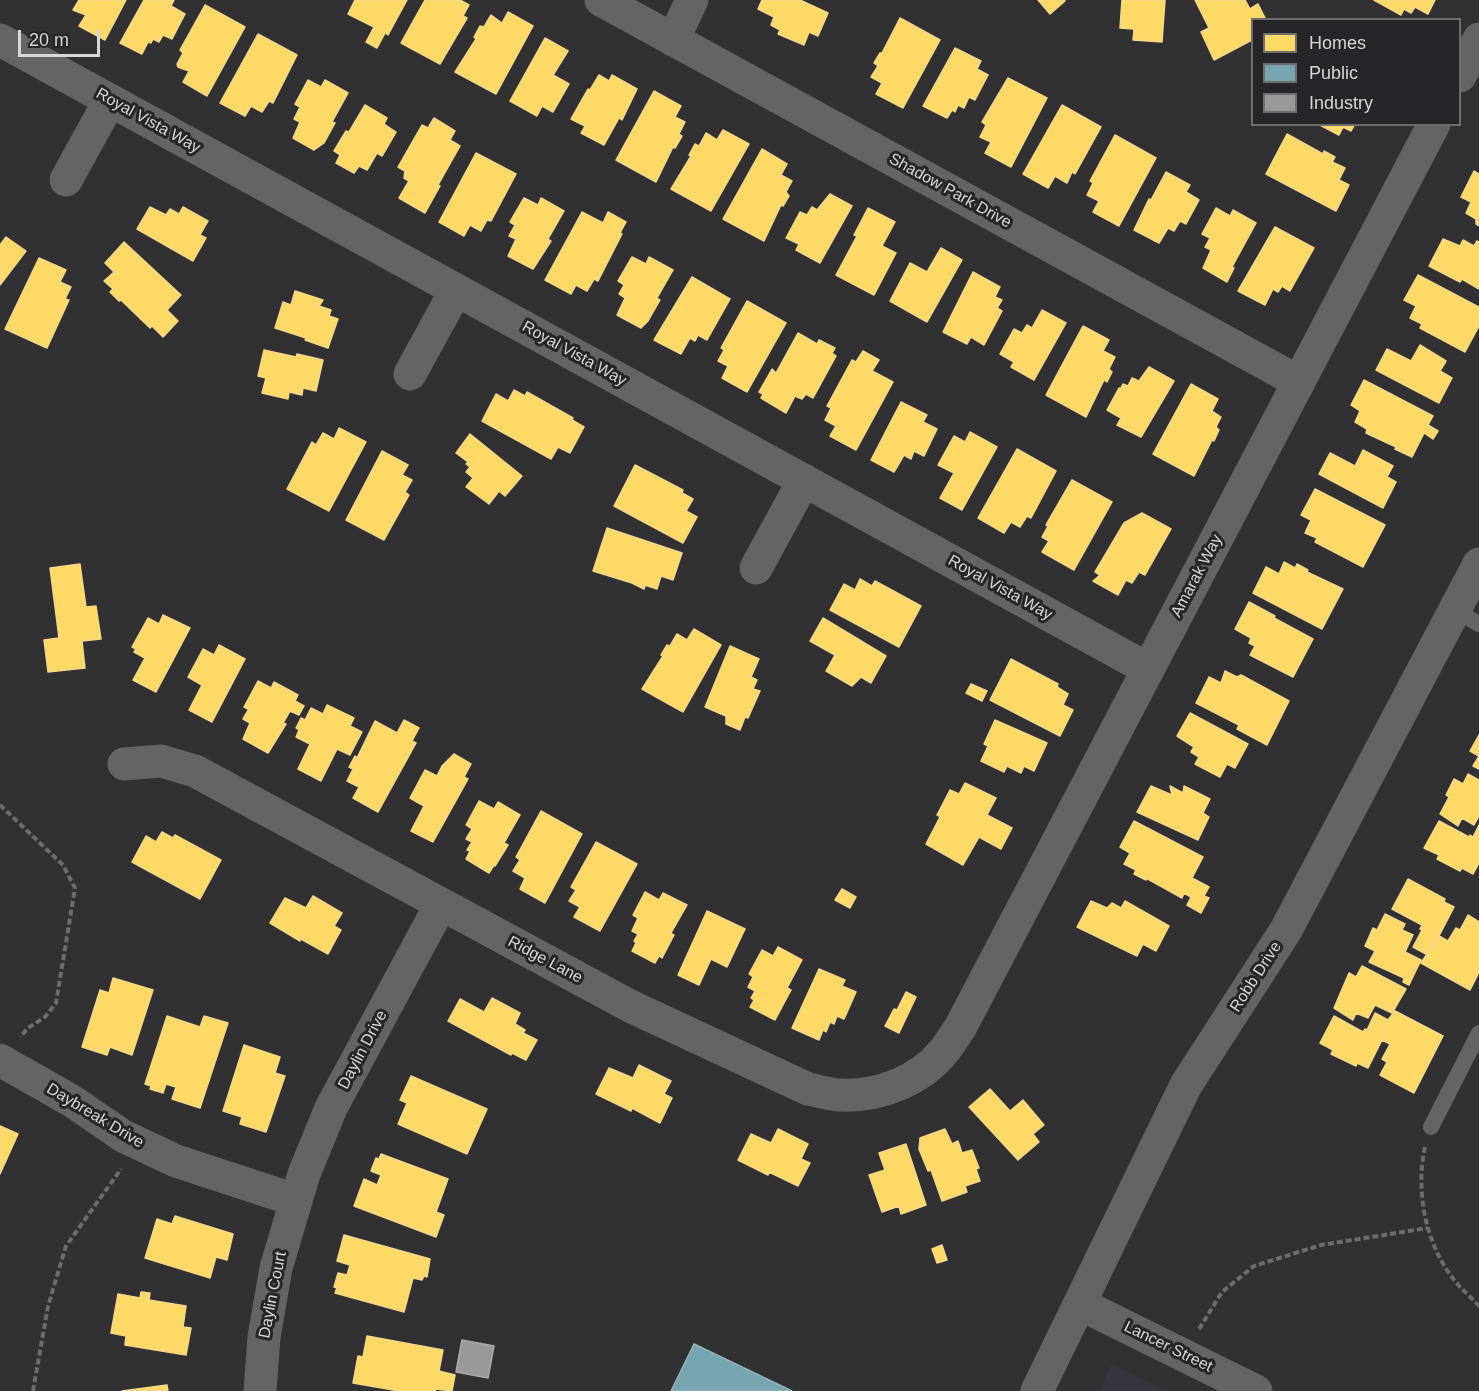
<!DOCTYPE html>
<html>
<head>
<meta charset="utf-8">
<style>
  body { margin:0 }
  #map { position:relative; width:1479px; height:1391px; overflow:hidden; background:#313032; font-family:Helvetica,sans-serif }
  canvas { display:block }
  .legend { position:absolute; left:1251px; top:18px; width:210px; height:108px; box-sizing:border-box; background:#272529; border:2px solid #6d6c6f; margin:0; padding:8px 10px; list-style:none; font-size:18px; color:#d7d6d8 }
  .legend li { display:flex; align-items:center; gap:12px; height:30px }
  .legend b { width:30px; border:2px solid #6d6c6f }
  .scale { position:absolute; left:18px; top:30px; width:82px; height:27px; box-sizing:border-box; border:3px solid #d7d6d8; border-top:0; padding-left:8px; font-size:18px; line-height:21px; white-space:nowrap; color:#d7d6d8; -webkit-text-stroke:4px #272529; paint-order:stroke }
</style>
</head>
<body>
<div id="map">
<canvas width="1479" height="1391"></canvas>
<ul class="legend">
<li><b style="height:16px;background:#ffd966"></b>Homes</li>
<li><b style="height:16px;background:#76a5af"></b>Public</li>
<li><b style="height:16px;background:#999"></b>Industry</li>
</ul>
<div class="scale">20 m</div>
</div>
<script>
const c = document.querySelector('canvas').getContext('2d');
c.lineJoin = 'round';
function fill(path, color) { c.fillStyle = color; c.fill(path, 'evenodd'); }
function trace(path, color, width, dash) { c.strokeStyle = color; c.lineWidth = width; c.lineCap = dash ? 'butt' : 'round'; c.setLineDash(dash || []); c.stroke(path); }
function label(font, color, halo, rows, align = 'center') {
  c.font = font + ' Helvetica,sans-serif'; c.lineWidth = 6; c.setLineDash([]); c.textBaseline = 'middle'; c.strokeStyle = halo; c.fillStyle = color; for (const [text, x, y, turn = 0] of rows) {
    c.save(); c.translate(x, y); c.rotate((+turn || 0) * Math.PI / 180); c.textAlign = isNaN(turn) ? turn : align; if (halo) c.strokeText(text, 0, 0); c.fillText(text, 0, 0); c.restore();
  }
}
const built = new Path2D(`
  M 1112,1364 L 1166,1391 L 1099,1391 Z`);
const homes = new Path2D(`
  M 79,0 L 126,0 L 105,40 L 79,26 L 86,15 L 73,10 Z
  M 144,0 L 174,0 L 171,6 L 185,14 L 172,39 L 163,35 L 159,42 L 153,39 L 151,43 L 148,42 L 142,54 L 120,43 Z
  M 355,0 L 407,0 L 388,35 L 385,33 L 377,48 L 366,42 L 374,27 L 348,14 Z
  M 425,0 L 460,0 L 469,5 L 463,16 L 467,18 L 440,64 L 401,43 Z
  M 762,0 L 800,0 L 828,13 L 818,36 L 809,32 L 804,45 L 778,34 L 780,30 L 771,25 L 774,17 L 758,9 Z
  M 1038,0 L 1064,0 L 1065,1 L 1050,14 Z
  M 1122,0 L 1165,0 L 1162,42 L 1133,40 L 1134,29 L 1120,28 Z
  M 1195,0 L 1245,0 L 1250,9 L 1258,4 L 1266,20 L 1252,20 L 1252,40 L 1214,60 L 1201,32 L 1209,28 Z
  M 1374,0 L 1435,0 L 1428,14 L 1415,7 L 1411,13 L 1404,9 L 1401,15 Z
  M 205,5 L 245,27 L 207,96 L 183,82 L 189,71 L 178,67 L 177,64 L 183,53 L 180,50 Z
  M 508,12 L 533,26 L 496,94 L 455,72 L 476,39 L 474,37 L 480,26 L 484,27 L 491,15 L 502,23 Z
  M 900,18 L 940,40 L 903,108 L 876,94 L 882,83 L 871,77 L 878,66 L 874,63 L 880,53 L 882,53 Z
  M 258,34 L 297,55 L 273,103 L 269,101 L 262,112 L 251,106 L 245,116 L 220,103 Z
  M 545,38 L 568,51 L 553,75 L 569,84 L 553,112 L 542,106 L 537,116 L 510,101 Z
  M 955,48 L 981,61 L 977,69 L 988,75 L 975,100 L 969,97 L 964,108 L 958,105 L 955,112 L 952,110 L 947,118 L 923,106 Z
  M 599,75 L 609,81 L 612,75 L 637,89 L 622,120 L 619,118 L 604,145 L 581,133 L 585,126 L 571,119 L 588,89 L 590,90 Z
  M 1008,78 L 1047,98 L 1011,167 L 985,153 L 991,142 L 980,137 L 986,125 L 982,122 Z
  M 308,80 L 321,87 L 325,80 L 348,93 L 332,122 L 335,123 L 324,143 L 314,150 L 293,138 L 300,122 L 294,119 L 300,107 L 295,104 Z
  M 654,91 L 681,106 L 675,117 L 685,122 L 679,134 L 682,136 L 675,148 L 673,147 L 656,182 L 616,160 Z
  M 365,105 L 387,118 L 384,124 L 396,132 L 382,156 L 377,153 L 367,170 L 359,166 L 354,173 L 336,163 L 340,155 L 334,151 L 346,131 L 349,132 Z
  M 1062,105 L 1101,127 L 1075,174 L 1072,172 L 1067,183 L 1055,176 L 1048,188 L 1023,174 Z
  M 434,118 L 455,131 L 450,140 L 460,146 L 438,185 L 440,186 L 425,213 L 399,198 L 409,181 L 404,178 L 405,171 L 398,167 L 422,125 L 428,128 Z
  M 1318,124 L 1355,124 L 1351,131 L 1343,127 L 1339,135 Z
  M 723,130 L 749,144 L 711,211 L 671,189 L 691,156 L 689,155 L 695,144 L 699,146 L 706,133 L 717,140 Z
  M 1287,134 L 1323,154 L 1324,151 L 1335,157 L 1332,162 L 1345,168 L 1339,180 L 1349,185 L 1336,211 L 1266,174 Z
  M 1115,135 L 1156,158 L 1119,226 L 1093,212 L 1099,201 L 1087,195 L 1093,183 L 1090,181 Z
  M 762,149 L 787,164 L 781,175 L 792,181 L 786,192 L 789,196 L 783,206 L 781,205 L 764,241 L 723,219 Z
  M 476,153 L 516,174 L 491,221 L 487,220 L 481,231 L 470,225 L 464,236 L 439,222 Z
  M 1474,171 L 1479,174 L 1479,226 L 1476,224 L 1476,219 L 1466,213 L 1471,202 L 1461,197 Z
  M 1166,172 L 1190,185 L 1186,192 L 1199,200 L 1186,224 L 1180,221 L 1174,231 L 1168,228 L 1159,243 L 1134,230 L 1149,199 L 1151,200 Z
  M 830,194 L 852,206 L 820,263 L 796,250 L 799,244 L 786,238 L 800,212 L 807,215 L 812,207 L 817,210 Z
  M 524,198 L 538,205 L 541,198 L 564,211 L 548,239 L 551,241 L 533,269 L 508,256 L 516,239 L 509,236 L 515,225 L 510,222 Z
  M 150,207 L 166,215 L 170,209 L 179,214 L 183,207 L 208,221 L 200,235 L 206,238 L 193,261 L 137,229 Z
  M 868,208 L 895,222 L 882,246 L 896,253 L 874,295 L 836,275 L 857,236 L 854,235 Z
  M 1216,208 L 1230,216 L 1233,210 L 1256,223 L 1232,267 L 1234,268 L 1227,282 L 1203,268 L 1211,250 L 1205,247 L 1210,238 L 1202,234 Z
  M 582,212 L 603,223 L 608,212 L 626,222 L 620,233 L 622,234 L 598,281 L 594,279 L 587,291 L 576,285 L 571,294 L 545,280 Z
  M 1275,227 L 1314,248 L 1290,291 L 1282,286 L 1278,292 L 1273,289 L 1265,305 L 1238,291 Z
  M 6,237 L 26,251 L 0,285 L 0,245 Z
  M 1443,239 L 1460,246 L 1463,240 L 1474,246 L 1477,241 L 1479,242 L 1479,289 L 1462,279 L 1460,282 L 1429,266 Z
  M 124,242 L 181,295 L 167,310 L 178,321 L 163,337 L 152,326 L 150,328 L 121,300 L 119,301 L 110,292 L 113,289 L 104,281 L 114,272 L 105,263 Z
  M 941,248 L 962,260 L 927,322 L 890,301 L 910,263 L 927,272 Z
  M 632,257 L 646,264 L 649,257 L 673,270 L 657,298 L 660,300 L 648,321 L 641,328 L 617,315 L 625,298 L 619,294 L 624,285 L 618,281 Z
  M 39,258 L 66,270 L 60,282 L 71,287 L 65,299 L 69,300 L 47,348 L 5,329 Z
  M 973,272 L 1000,287 L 995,297 L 1002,300 L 997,308 L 1002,311 L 984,345 L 971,337 L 967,344 L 943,332 Z
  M 1418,275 L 1479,307 L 1479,326 L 1465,352 L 1420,328 L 1422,324 L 1410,318 L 1416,306 L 1404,300 Z
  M 692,277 L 730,299 L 707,340 L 698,335 L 695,341 L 690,338 L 681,354 L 654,340 Z
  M 295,291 L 323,300 L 319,306 L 331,310 L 329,316 L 338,319 L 328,348 L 305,340 L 306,338 L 275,328 L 283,302 L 291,305 Z
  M 747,301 L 786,323 L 747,392 L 722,378 L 728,366 L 718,361 L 724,350 L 721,348 Z
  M 1042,310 L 1066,323 L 1034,380 L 1011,367 L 1014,362 L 1000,354 L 1014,329 L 1022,333 L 1027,325 L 1032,328 Z
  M 1083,326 L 1109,340 L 1103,351 L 1115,357 L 1109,369 L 1112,372 L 1107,382 L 1104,380 L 1086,417 L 1046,395 Z
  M 798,333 L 817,344 L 819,340 L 835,348 L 832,353 L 836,356 L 813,398 L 806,394 L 802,399 L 795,396 L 786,413 L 761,398 L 763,394 L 759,392 L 772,369 L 776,373 Z
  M 1420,345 L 1446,361 L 1440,371 L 1452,378 L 1439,403 L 1376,370 L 1387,349 L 1411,361 Z
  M 264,350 L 296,357 L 297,354 L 323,360 L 316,391 L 303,388 L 302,395 L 289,392 L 288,399 L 262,393 L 266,378 L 258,376 Z
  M 863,351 L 879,360 L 872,371 L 893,382 L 856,450 L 830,436 L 836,426 L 825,420 L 831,408 L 827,406 L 852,360 L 856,362 Z
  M 1149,367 L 1174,381 L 1141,437 L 1117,425 L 1121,418 L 1107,410 L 1119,388 L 1121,388 L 1123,384 L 1128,386 L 1132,378 L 1139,381 Z
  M 1364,380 L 1433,416 L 1428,425 L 1438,431 L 1433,439 L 1424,433 L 1412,457 L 1395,449 L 1396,447 L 1366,433 L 1367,429 L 1355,422 L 1360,411 L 1351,405 Z
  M 1191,384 L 1218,399 L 1212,411 L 1221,417 L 1216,427 L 1219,430 L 1214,441 L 1212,440 L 1194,476 L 1153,454 Z
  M 514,390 L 525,396 L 527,392 L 573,418 L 572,420 L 584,427 L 570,453 L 558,447 L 551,459 L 482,421 L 496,394 L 508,401 Z
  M 901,402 L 927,415 L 923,422 L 937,429 L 924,456 L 914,451 L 911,459 L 904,455 L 894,472 L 871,460 Z
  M 339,428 L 366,442 L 329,511 L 287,489 L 312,442 L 316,445 L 323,433 L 334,439 Z
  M 970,432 L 997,447 L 962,510 L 940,498 L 954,473 L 938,465 L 954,436 L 965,442 Z
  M 470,434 L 522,476 L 505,496 L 499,491 L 489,504 L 466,487 L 473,478 L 466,472 L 470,467 L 466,464 L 468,462 L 456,453 Z
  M 1017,449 L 1056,471 L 1031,518 L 1027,516 L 1020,527 L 1011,522 L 1004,533 L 978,518 Z
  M 1363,450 L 1393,466 L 1387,477 L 1396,482 L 1383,508 L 1319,474 L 1330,453 L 1355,466 Z
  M 382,451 L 408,465 L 402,475 L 412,480 L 405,492 L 409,495 L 384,540 L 346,520 Z
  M 635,465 L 683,490 L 682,493 L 693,499 L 686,511 L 697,517 L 683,543 L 614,506 Z
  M 1072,480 L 1112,502 L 1074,570 L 1042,552 L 1049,541 L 1042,537 L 1048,526 L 1046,525 Z
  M 1315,489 L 1385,525 L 1363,567 L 1315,542 L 1317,538 L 1305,533 L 1311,520 L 1301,515 Z
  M 1142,513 L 1171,529 L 1145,575 L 1139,572 L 1132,583 L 1126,580 L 1118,595 L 1093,581 L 1100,575 L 1095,572 L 1124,523 Z
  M 607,528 L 682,553 L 673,580 L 661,576 L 657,589 L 645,585 L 644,589 L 632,583 L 593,571 Z
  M 1284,562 L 1295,568 L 1297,564 L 1308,570 L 1307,572 L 1343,589 L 1322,629 L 1253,593 L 1266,567 L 1279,574 Z
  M 80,564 L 86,607 L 96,606 L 101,639 L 82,641 L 85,668 L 48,672 L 44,640 L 59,638 L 50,568 Z
  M 860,579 L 872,586 L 875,581 L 921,606 L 899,647 L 830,610 L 844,584 L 855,590 Z
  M 1249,602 L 1275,616 L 1274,618 L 1313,639 L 1293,677 L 1250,655 L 1255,646 L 1249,643 L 1251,638 L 1235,629 Z
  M 163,615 L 190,628 L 156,692 L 133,680 L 145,658 L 134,652 L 136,649 L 132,647 L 148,618 L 159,624 Z
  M 823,618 L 886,656 L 871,683 L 861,677 L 852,686 L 826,671 L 835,655 L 810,641 Z
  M 694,629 L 721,645 L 683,712 L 642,689 L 663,656 L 661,655 L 667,645 L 670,646 L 677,634 L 687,640 Z
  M 219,645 L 245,659 L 212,722 L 189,710 L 202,685 L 188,677 L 203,649 L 214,655 Z
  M 730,646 L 759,659 L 751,677 L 757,680 L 753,689 L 760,691 L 748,718 L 745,717 L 740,730 L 726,724 L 726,716 L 705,707 Z
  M 1011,659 L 1058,684 L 1057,687 L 1068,694 L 1063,705 L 1073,710 L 1060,736 L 990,700 Z
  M 1225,671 L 1237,677 L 1241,675 L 1289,701 L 1267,745 L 1237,729 L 1239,725 L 1196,703 L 1209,677 L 1221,683 Z
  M 258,681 L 271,688 L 274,682 L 298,695 L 295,701 L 304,706 L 299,715 L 290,711 L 283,723 L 286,724 L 268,753 L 243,739 L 250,723 L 243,719 L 250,707 L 248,709 L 244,707 Z
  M 971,684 L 987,691 L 982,701 L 966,693 Z
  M 327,705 L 354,718 L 350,726 L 362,732 L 350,755 L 337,749 L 321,781 L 298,769 L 310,744 L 296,737 L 299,730 L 296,728 L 301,718 L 305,720 L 311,708 L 323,714 Z
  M 1190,713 L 1248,744 L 1235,768 L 1227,764 L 1220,777 L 1195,764 L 1199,757 L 1191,752 L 1194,747 L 1177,736 Z
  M 404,720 L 419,728 L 412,741 L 416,743 L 378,812 L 353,798 L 359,787 L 347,781 L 353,769 L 349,767 L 355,756 L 357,758 L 375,721 L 397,733 Z
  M 995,720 L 1047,743 L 1034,771 L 1024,766 L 1021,773 L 1007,766 L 1004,772 L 981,761 L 988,746 L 984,744 Z
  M 1479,735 L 1479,769 L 1473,766 L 1479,756 L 1470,751 Z
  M 454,754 L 471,764 L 464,777 L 468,779 L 433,842 L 411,831 L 424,806 L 410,798 L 425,770 L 437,776 L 442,766 Z
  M 1468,774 L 1479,780 L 1479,816 L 1474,825 L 1462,818 L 1458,826 L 1440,814 L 1449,797 L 1446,795 L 1454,779 L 1463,784 Z
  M 965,783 L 996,798 L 987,815 L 1012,828 L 1001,849 L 979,837 L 963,865 L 926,844 L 940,817 L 937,815 L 950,790 L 959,794 Z
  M 1151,786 L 1172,795 L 1170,786 L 1183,793 L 1184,786 L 1210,799 L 1203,813 L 1209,817 L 1198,840 L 1137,812 Z
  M 479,801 L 494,809 L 498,802 L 520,815 L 504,843 L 508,845 L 495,866 L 494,865 L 489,873 L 466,859 L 470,851 L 467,850 L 472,842 L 466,839 L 472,829 L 466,825 Z
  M 541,811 L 582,834 L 545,903 L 520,889 L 525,878 L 513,871 L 520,860 L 516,857 Z
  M 1134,821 L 1203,857 L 1192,878 L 1209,887 L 1204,896 L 1209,898 L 1201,913 L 1187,905 L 1191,897 L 1184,893 L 1182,898 L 1146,878 L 1146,880 L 1134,874 L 1136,870 L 1124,864 L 1130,853 L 1120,847 Z
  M 1439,821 L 1469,837 L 1470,835 L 1473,837 L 1479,825 L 1479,863 L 1473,874 L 1462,868 L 1460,871 L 1437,859 L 1439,855 L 1424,848 Z
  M 162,832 L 173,838 L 175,835 L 221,860 L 200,899 L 132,862 L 146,836 L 156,842 Z
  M 596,842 L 637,864 L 600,931 L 574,917 L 580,907 L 569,901 L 576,890 L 571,887 Z
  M 1408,879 L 1445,899 L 1444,902 L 1454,907 L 1439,936 L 1426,954 L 1413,947 L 1422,930 L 1420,929 L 1422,925 L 1392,909 Z
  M 842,889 L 856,897 L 850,908 L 835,900 Z
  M 645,892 L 659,900 L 663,893 L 687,905 L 671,933 L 674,935 L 662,958 L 659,956 L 655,963 L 632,951 L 636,943 L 634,941 L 638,934 L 632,931 L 638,918 L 633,915 Z
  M 313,896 L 342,913 L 334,926 L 341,930 L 328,954 L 301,939 L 300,941 L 270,923 L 285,898 L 306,908 Z
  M 1091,901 L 1107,908 L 1112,903 L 1121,908 L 1125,901 L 1169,926 L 1156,951 L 1143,944 L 1137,956 L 1077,927 Z
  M 707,911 L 745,929 L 727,967 L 711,959 L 699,985 L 678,975 Z
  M 1385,914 L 1405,924 L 1402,930 L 1413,935 L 1405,952 L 1421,960 L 1409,985 L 1403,982 L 1404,978 L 1369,962 L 1375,951 L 1365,946 L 1373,928 L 1377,930 Z
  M 1468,915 L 1479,922 L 1479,972 L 1470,990 L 1421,963 L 1439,936 L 1448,941 L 1456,928 L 1460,930 Z
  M 778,947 L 802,960 L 787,988 L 791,990 L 775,1020 L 750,1007 L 754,1000 L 751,998 L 755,991 L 748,987 L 753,977 L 749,974 L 762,950 L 773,956 Z
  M 1362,966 L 1406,989 L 1392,1013 L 1375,1005 L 1368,1018 L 1356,1013 L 1353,1020 L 1334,1008 L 1349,973 L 1356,977 Z
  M 819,969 L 845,980 L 842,986 L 856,992 L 844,1019 L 837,1016 L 834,1024 L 830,1022 L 826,1032 L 823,1030 L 819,1040 L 792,1028 Z
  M 113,978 L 153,990 L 132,1055 L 110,1047 L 107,1055 L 82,1047 L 100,990 L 109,993 Z
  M 906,992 L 916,997 L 899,1033 L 885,1026 L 894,1009 L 897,1010 Z
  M 492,998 L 520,1013 L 515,1024 L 525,1030 L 523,1033 L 537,1040 L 526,1060 L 512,1053 L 511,1055 L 448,1021 L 460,999 L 484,1012 Z
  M 1395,1011 L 1443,1036 L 1414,1093 L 1380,1075 L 1387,1062 L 1382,1059 L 1390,1044 L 1382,1040 L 1388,1020 Z
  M 1375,1013 L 1388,1020 L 1382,1040 L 1368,1068 L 1357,1063 L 1356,1066 L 1331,1054 L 1333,1050 L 1320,1043 L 1334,1016 L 1363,1032 L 1365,1029 L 1367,1030 Z
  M 167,1016 L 200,1027 L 204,1016 L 228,1023 L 200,1108 L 172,1099 L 176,1087 L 166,1084 L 163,1093 L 150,1089 L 151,1086 L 145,1084 Z
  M 244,1045 L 280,1057 L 275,1073 L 285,1076 L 266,1132 L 240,1124 L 242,1117 L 223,1111 Z
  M 639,1065 L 671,1081 L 664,1094 L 672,1098 L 660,1123 L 632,1108 L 631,1111 L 596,1094 L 609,1068 L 633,1078 Z
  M 411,1076 L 487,1109 L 467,1154 L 398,1124 L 407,1103 L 400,1100 Z
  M 990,1089 L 1010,1111 L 1023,1100 L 1044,1125 L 1033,1134 L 1039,1142 L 1018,1160 L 969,1107 Z
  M 0,1126 L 18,1134 L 0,1174 Z
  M 778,1129 L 808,1144 L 801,1159 L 810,1163 L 798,1186 L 769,1172 L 768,1175 L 738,1160 L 751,1134 L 771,1143 Z
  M 945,1129 L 952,1144 L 958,1141 L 962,1153 L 972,1150 L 979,1168 L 976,1169 L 980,1181 L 965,1186 L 967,1192 L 942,1201 L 931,1170 L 928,1171 L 919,1149 L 920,1138 Z
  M 906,1144 L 926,1205 L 901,1214 L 899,1206 L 882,1212 L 869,1175 L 885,1170 L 879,1153 Z
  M 381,1154 L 448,1179 L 436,1212 L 444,1215 L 436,1237 L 354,1206 L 364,1179 L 377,1185 L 381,1175 L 371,1171 L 376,1158 L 379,1159 Z
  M 175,1216 L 233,1234 L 227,1260 L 216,1257 L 210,1278 L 145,1258 L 157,1219 L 172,1224 Z
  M 344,1235 L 430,1259 L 427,1277 L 424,1276 L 422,1280 L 413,1278 L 404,1312 L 335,1293 L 337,1288 L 334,1287 L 338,1273 L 347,1275 L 350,1265 L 337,1261 Z
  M 942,1245 L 947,1260 L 937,1263 L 932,1249 Z
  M 141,1292 L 150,1293 L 149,1300 L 186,1306 L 183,1327 L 191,1328 L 186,1355 L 125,1345 L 126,1336 L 111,1333 L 118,1294 L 140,1298 Z
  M 367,1336 L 443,1350 L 439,1371 L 455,1375 L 452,1391 L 436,1389 L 435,1391 L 399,1391 L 353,1383 L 358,1356 L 363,1357 Z
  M 167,1385 L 168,1391 L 122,1391 Z`);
const public = new Path2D(`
  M 694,1344 L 792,1391 L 671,1391 Z`);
const industry = new Path2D(`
  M 462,1340 L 494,1346 L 488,1378 L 456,1372 Z`);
const path = new Path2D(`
  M 0,805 L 63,865 L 75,888 L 56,1003 L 45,1017 L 28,1028 L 20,1037
  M 1425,1147 C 1415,1192 1426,1247 1456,1282 C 1463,1291 1472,1298 1479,1306
  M 1199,1329 L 1222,1292 L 1254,1266 L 1321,1245 L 1428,1228
  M 33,1391 L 48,1306 L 66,1246 L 121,1169`);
const lane = new Path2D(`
  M 1455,610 L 1479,624
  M 1431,1127 L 1479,1033`);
const street = new Path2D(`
  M 601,0 L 1299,382
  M 0,40 L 1148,669
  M 673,40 L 692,0
  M 1460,76 L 1479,39
  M 66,180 L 110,100
  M 410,374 L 456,290
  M 756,568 L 804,480
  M 124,764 L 161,761 L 195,771 L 630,1006 L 808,1089 C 819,1091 830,1095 840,1095 C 878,1097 920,1081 944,1051 C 950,1044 954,1036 960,1028 L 1434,124
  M 0,1060 L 72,1101 L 123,1136 L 176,1161 L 295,1200
  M 1080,1304 L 1256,1391
  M 260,1391 L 264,1337 L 276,1268 L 304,1174 L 331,1108 L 441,904`);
const secondary = new Path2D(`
  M 1037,1391 L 1186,1085 L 1286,930 L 1479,564`);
const streetNames = [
  ["Royal Vista Way",148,121,29],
  ["Shadow Park Drive",950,191,29],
  ["Royal Vista Way",574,354,29],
  ["Amarak Way",1197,576,-62],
  ["Royal Vista Way",1000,588,29],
  ["Ridge Lane",545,960,28],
  ["Robb Drive",1256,977,-57],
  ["Daylin Drive",363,1050,-62],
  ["Daybreak Drive",95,1116,31],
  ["Daylin Court",273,1295,-79],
  ["Lancer Street",1168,1347,26]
];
fill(built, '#38343d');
fill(homes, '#ffd966');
trace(homes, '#f3d888', 1.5);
fill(public, '#76a5af');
trace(public, '#93b4bb', 1.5);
fill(industry, '#999');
trace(industry, '#acabac', 1.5);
trace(path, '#6c6c6d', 4, [6, 3]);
trace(lane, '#646365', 16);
trace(street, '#646365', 33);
trace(secondary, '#646365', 33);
label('16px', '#d7d6d8', '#272529', streetNames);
</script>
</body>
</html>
